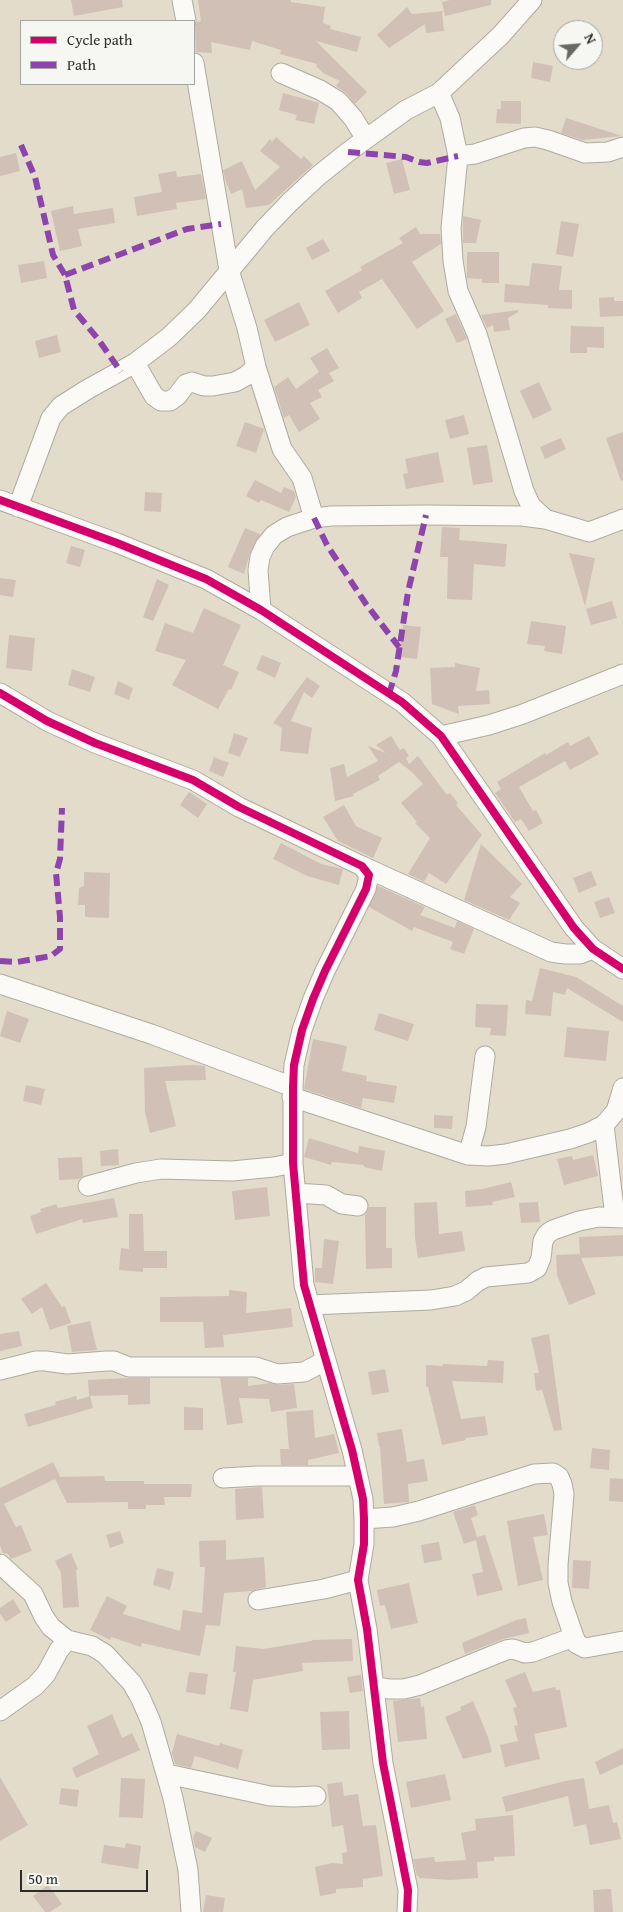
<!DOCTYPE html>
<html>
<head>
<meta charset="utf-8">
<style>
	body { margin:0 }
	#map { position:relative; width:623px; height:1912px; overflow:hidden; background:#e3dccb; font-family:"Gentium Book Plus",serif }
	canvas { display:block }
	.legend { position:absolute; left:20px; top:20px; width:175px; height:65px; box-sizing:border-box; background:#f6f6f2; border:1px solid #a5a5a2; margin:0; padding:6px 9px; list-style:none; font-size:15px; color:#2b2b2b }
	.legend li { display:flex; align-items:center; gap:10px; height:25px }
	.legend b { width:25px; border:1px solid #a5a5a2 }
	.north { position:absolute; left:553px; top:20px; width:50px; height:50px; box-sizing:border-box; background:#f6f6f2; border:1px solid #a5a5a2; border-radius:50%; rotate:63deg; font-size:14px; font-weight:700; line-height:20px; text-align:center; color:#2b2b2b }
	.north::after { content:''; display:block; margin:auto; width:18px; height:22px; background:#6b6963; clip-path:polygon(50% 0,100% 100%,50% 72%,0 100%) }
	.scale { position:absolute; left:20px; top:1870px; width:128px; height:22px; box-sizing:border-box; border:2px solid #2b2b2b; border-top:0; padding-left:6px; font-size:15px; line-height:18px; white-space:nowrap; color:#2b2b2b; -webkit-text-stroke:4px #f6f6f2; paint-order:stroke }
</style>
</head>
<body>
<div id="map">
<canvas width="623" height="1912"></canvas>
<ul class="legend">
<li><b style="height:6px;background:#d6006c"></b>Cycle path</li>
<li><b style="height:6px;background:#8e44ad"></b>Path</li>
</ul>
<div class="north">N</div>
<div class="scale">50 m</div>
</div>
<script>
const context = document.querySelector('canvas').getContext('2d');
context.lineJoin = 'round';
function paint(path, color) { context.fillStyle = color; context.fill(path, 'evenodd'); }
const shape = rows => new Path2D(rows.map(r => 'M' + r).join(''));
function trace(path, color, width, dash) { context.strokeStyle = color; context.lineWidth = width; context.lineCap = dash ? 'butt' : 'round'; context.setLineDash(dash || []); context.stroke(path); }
const building = shape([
	[71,0,122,0,123,7,74,16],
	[198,0,291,0,291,2,325,7,323,23,331,26,330,29,361,37,357,52,316,41,367,92,355,104,346,93,336,86,340,81,323,73,316,66,317,64,280,54,281,50,252,41,250,50,211,42,212,53,196,52,195,27,197,22,201,21],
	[450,0,491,0,491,5,445,16,444,11,442,13,444,31,426,33,425,24,389,48,377,35,407,7,412,14,444,11,442,2],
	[533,62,553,66,550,82,531,78],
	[283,93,319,103,314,124,295,120,297,115,279,110],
	[501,101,521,101,521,124,496,123,497,109,501,109],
	[566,118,622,136,582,140,561,133],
	[276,137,301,159,304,156,313,165,269,205,246,208,242,189,231,194,226,182,223,170,242,161,255,190,280,167,260,151,270,139,272,142],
	[16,153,20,171,0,176,0,157],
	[402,159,410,190,394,194,386,163],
	[176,171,177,177,201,174,206,199,176,203,177,209,137,216,134,197,162,192,158,174],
	[73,206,74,214,113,208,115,223,78,229,82,246,60,251,51,211],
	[463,216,481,220,476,243,463,243],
	[561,221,579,224,573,257,556,254],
	[416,227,420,234,440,234,441,244,412,262,444,311,417,329,382,279,359,292,362,298,338,313,325,291,362,270,360,267,403,243,399,238],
	[323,239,330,251,312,260,306,248],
	[467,252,499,252,499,283,482,283,482,279,467,278],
	[44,261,47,278,21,283,18,265],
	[532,263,562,266,559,290,572,290,572,309,548,308,548,305,504,302,505,284,529,286],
	[614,297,614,301,623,301,623,316,600,317,599,298],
	[299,302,310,325,275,342,264,320],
	[518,310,518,312,508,318,510,330,494,332,493,325,487,328,481,315],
	[456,314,467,339,457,343,445,319],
	[571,326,604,327,604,348,587,347,587,353,570,353],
	[57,335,61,352,39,358,35,341],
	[327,348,339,368,329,373,334,381,318,390,322,397,310,403,320,419,299,432,289,415,284,418,274,387,288,377,296,389,319,372,310,358],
	[539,382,552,410,533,419,520,391],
	[464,415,469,434,450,439,445,420],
	[245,422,264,429,256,453,236,446],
	[623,432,623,480,621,481,606,438],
	[561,438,566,449,545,459,540,447],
	[487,445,493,482,473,485,467,448],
	[438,452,444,482,406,489,403,474,408,473,405,459],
	[255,480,281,493,284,487,294,491,296,497,289,512,261,500,259,503,246,496],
	[145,492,162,493,161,512,144,511],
	[442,527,460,528,459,540,507,544,505,567,474,564,472,600,447,599,448,557,440,557],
	[245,528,260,534,250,553,244,574,228,567],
	[71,546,85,550,80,567,66,563],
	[569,553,595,558,585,606],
	[0,578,16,580,13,597,0,595],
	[157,579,169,585,153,621,143,617],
	[612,601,617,618,591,625,586,609],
	[204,608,241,625,223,665,239,672,231,690,229,689,218,709,172,685,186,660,155,651,165,623,193,633],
	[531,621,566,626,562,654,544,651,545,646,527,644],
	[403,625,421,627,417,659,399,657],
	[9,635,35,638,32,671,6,668],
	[262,655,281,663,275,678,256,669],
	[455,663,480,668,476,691,489,690,490,704,458,706,459,714,432,704,430,668,455,667],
	[72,669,95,677,90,692,68,685],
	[307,677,320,686,312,698,304,692,291,721,312,728,308,754,280,751,282,728,273,723],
	[118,681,133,688,129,700,114,694],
	[234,733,248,738,240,757,228,753],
	[391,736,400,750,404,748,409,756,406,758,409,764,418,756,447,795,450,793,458,803,456,805,482,835,446,884,429,873,424,882,408,874,430,838,415,823,417,822,401,803,423,784,412,772,399,762,378,776,380,780,353,794,354,796,335,801,330,768,344,764,347,777,378,761,368,746,386,753,376,745],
	[589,736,599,754,570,770,565,761,519,787,533,811,536,810,543,823,529,831,521,819,515,822,495,793,501,789,497,782,545,753,546,755,568,742,570,746],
	[214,757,229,763,223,777,209,771],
	[189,792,207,804,198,818,180,805],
	[344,805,356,826,382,838,373,858,338,841,323,817],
	[281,843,321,864,343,869,339,885,307,876,273,859],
	[481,844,522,884,510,897,520,903,509,920,464,900],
	[591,871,597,885,579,893,573,878],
	[84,872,110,873,109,918,85,917,85,905,78,905,79,888,84,886],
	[378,886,425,907,420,915,455,928,457,921,474,929,464,954,450,949,453,942,414,927,412,931,369,907],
	[609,897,615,913,600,918,594,902],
	[540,968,576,977,623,1006,623,1022,567,988,565,995,553,992,551,1016,525,1014,526,1000,532,1001],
	[476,1004,508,1005,506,1036,490,1035,491,1028,475,1027],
	[7,1011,29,1019,20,1043,0,1036],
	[379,1013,414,1024,408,1041,374,1030],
	[567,1027,609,1031,606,1061,564,1057],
	[313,1039,347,1046,342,1071,367,1076,366,1081,397,1086,394,1103,363,1098,361,1108,304,1089],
	[190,1065,205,1066,206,1080,165,1081,176,1126,150,1133,145,1112,144,1068],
	[26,1085,45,1089,41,1105,23,1101],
	[434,1115,453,1116,452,1129,434,1128],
	[309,1138,358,1153,359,1146,385,1151,382,1171,364,1167,364,1165,332,1162,331,1165,304,1157],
	[118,1149,119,1165,101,1166,100,1151],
	[593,1155,598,1176,564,1185,557,1159,572,1156,573,1160],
	[82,1157,83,1176,79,1179,59,1180,58,1158],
	[511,1182,515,1197,492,1202,493,1205,466,1207,465,1191,483,1189],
	[267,1187,270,1216,235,1220,232,1191],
	[114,1198,118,1217,83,1223,82,1219,36,1234,30,1216,41,1212,40,1209,56,1204,58,1208],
	[437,1202,439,1234,462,1231,465,1251,418,1258,415,1238,414,1203],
	[538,1202,540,1222,521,1223,519,1203],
	[369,1207,386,1207,386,1248,392,1248,392,1268,366,1269,365,1215],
	[129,1214,143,1214,144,1250,144,1251,167,1251,167,1268,143,1268,143,1272,119,1270,121,1248,129,1249],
	[623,1235,623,1256,581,1258,596,1294,569,1305,557,1275,556,1255,579,1254,580,1256,579,1237],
	[324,1239,339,1241,333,1284,315,1282,315,1268,322,1268],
	[46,1283,62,1307,65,1306,71,1323,50,1330,42,1307,32,1314,21,1299],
	[229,1290,247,1292,246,1313,291,1308,293,1327,223,1335,224,1347,205,1348,203,1322,160,1322,160,1297,229,1296],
	[90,1321,97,1350,72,1352,67,1326],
	[19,1331,22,1346,0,1351,0,1334],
	[549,1334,562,1430,554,1431,542,1390,536,1391,534,1373,539,1373,531,1338],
	[488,1360,504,1361,503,1383,452,1381,461,1419,485,1416,488,1435,465,1438,466,1440,442,1445,428,1387,426,1387,426,1365,443,1366,443,1364,487,1366],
	[385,1369,389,1392,372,1395,368,1372],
	[128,1378,150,1378,150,1404,128,1405,128,1395,89,1396,88,1380],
	[220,1378,248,1378,248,1386,270,1383,278,1385,294,1384,297,1408,271,1412,269,1399,239,1398,243,1423,227,1425],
	[76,1396,77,1400,90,1396,93,1408,28,1427,24,1414,56,1405,55,1402],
	[184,1407,203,1408,203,1430,184,1430],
	[313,1410,315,1438,334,1434,339,1453,308,1460,308,1465,281,1465,280,1449,289,1449,286,1412],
	[402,1429,407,1462,424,1459,428,1481,408,1484,409,1502,384,1504,380,1446,379,1446,377,1433],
	[592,1448,610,1450,609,1470,590,1468],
	[53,1462,60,1476,59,1477,104,1476,105,1481,144,1481,144,1484,192,1484,191,1497,164,1497,165,1505,146,1505,146,1509,128,1509,128,1502,67,1503,55,1479,4,1504,16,1527,21,1525,32,1551,11,1559,8,1554,3,1553,0,1546,0,1488],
	[610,1478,623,1479,623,1502,609,1501],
	[262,1487,264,1518,236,1520,235,1489],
	[475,1505,478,1515,471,1518,477,1537,485,1535,503,1590,477,1596,472,1574,483,1572,476,1540,464,1544,453,1512],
	[544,1514,548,1535,533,1537,543,1580,518,1586,507,1521],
	[120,1531,124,1543,110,1548,106,1535],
	[226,1540,226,1560,264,1557,266,1587,252,1591,224,1593,220,1626,206,1625,200,1656,142,1643,141,1647,111,1637,110,1640,90,1630,107,1596,127,1606,123,1614,180,1631,183,1610,202,1613,205,1567,200,1567,199,1541],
	[439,1542,442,1560,424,1563,421,1545],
	[71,1553,78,1569,76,1570,79,1607,63,1608,61,1573,55,1561],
	[573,1560,591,1561,589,1589,572,1588],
	[157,1568,174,1572,170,1590,153,1585],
	[409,1583,418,1623,391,1629,385,1605,380,1606,377,1590],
	[13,1599,21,1612,6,1622,0,1614,0,1608],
	[526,1618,529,1633,503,1639,465,1654,462,1643,516,1620],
	[352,1639,353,1661,302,1663,303,1671,253,1680,248,1712,230,1709,236,1672,233,1672,236,1646,263,1649,312,1641,312,1640],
	[189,1672,208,1674,205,1695,186,1692],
	[525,1672,533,1692,555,1687,556,1690,560,1690,567,1727,534,1734,540,1759,505,1767,500,1745,518,1741,514,1726,518,1725,513,1708,517,1707,505,1680],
	[361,1675,363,1691,350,1693,347,1677],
	[420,1698,421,1707,424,1706,427,1739,398,1742,393,1701],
	[473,1701,488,1737,492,1752,463,1759,445,1717,461,1710,460,1707],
	[349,1711,350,1749,322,1750,320,1712],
	[112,1714,122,1738,132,1733,140,1750,76,1778,72,1768,99,1754,87,1726],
	[177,1734,219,1746,220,1743,243,1750,238,1769,195,1756,191,1768,175,1764,172,1753],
	[623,1748,623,1764,600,1775,595,1762],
	[445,1774,451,1800,411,1808,406,1782],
	[0,1777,28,1825,0,1841],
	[121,1778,145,1779,143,1818,119,1817],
	[584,1778,589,1809,609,1805,613,1823,617,1822,621,1839,590,1845,586,1824,574,1827,568,1796,506,1812,502,1797,565,1781],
	[342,1782,344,1796,358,1794,363,1826,376,1825,383,1876,363,1879,363,1887,336,1889,336,1893,320,1896,315,1867,332,1863,343,1864,342,1853,347,1852,343,1825,332,1827,327,1784],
	[61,1788,79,1790,77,1807,59,1804],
	[513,1815,515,1856,494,1857,494,1861,477,1862,478,1878,450,1880,419,1878,419,1876,417,1876,413,1859,434,1857,435,1862,466,1860,461,1833,476,1830,475,1819],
	[196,1831,212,1838,205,1852,195,1847,193,1837],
	[126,1843,141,1846,138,1869,101,1863,104,1845,125,1848],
	[48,1885,62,1904,50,1912,45,1912,33,1896],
	[611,1889,613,1912,594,1912,593,1890],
	[206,1895,225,1898,223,1912,203,1912]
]);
const minor = shape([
	[182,0,186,21],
	[194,63,229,270,247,328,256,367,282,449,302,478,314,518],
	[281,73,320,90,338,101,353,118,366,139],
	[439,93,450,118,458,156,451,228,453,261,458,291,477,334,524,491,531,506,545,519],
	[458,156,475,154,524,138,535,137,548,140,585,153,608,152,623,147],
	[135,363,154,396,161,401,170,401,177,396,186,384,192,382,204,386,213,386,235,382,246,376,256,367],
	[0,500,117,543,206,579,261,610,402,702,441,736,574,928,593,949,623,969],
	[18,507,51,418,61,406,88,389,135,363,169,337,197,310,265,228,290,202,318,176,348,152,406,110,439,93,501,35,532,0],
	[261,610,258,570,260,557,265,546,274,535,287,527,314,518,331,516,426,515,522,516,545,519,589,532,623,519],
	[0,693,47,721,95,743,193,780,239,807,362,866,369,875,366,889,325,971,313,999,302,1030,294,1065,293,1087,293,1163,304,1285,352,1450,363,1499,364,1519,364,1544,358,1580,367,1629,383,1763,408,1890,407,1912],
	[441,736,489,725,523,714,623,674],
	[362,866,551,952,565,954,580,954,593,949],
	[0,984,151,1034,293,1087],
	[292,1097,468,1155,488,1156,506,1154,570,1139,588,1133,604,1125,616,1111,623,1088],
	[604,1125,615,1217],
	[468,1155,476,1127,485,1056],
	[88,1186,136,1173,161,1169,232,1171,274,1167,293,1163],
	[296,1193,326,1195,342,1204,358,1206],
	[309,1305,431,1300,455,1296,466,1291,478,1281,486,1277,528,1273,537,1268,541,1258,543,1241,547,1234,553,1230,579,1221,599,1217,623,1218],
	[0,1370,36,1361,46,1361,67,1364,107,1361,114,1361,129,1367,256,1367,277,1374,304,1372,325,1361],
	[223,1478,259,1476,358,1476],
	[364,1519,393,1517,419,1511,534,1474,553,1473,559,1477,562,1484,564,1494,558,1565,558,1583,562,1602,574,1637,577,1644,585,1648,623,1641],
	[0,1564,33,1594,44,1617,51,1627,67,1640,92,1646,105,1654,132,1683,141,1699,151,1722,173,1798,188,1870,191,1912],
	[258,1600,324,1589,358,1580],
	[374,1686,389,1689,404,1689,420,1685,506,1650,513,1649,525,1653,533,1652,574,1637],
	[0,1711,35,1686,46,1674,59,1650,67,1640],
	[167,1774,270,1796,293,1797,316,1796]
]);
const quiet = shape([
	[21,145,35,177,53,255,65,275,74,310,98,339,121,372],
	[348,152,406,157,419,162,427,163,458,156],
	[65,275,187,229,221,224],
	[314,518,327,545,366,604,399,647],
	[389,694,396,671,408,592,426,515],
	[0,961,17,962,51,956,60,949,60,917,56,873,60,859,62,808]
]);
const cycleway = shape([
	[0,500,117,543,206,579,261,610,402,702,441,736,574,928,593,949,623,969],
	[0,693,47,721,95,743,193,780,239,807,362,866,369,875,366,889,325,971,313,999,302,1030,294,1065,293,1087,293,1163,304,1285,352,1450,363,1499,364,1519,364,1544,358,1580,367,1629,383,1763,408,1890,407,1912]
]);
paint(building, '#d1c0b6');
trace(minor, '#afaba0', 21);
trace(minor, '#fbfaf7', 19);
trace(quiet, '#8e44ad', 6, [12, 6]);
trace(cycleway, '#d6006c', 8);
</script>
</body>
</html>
